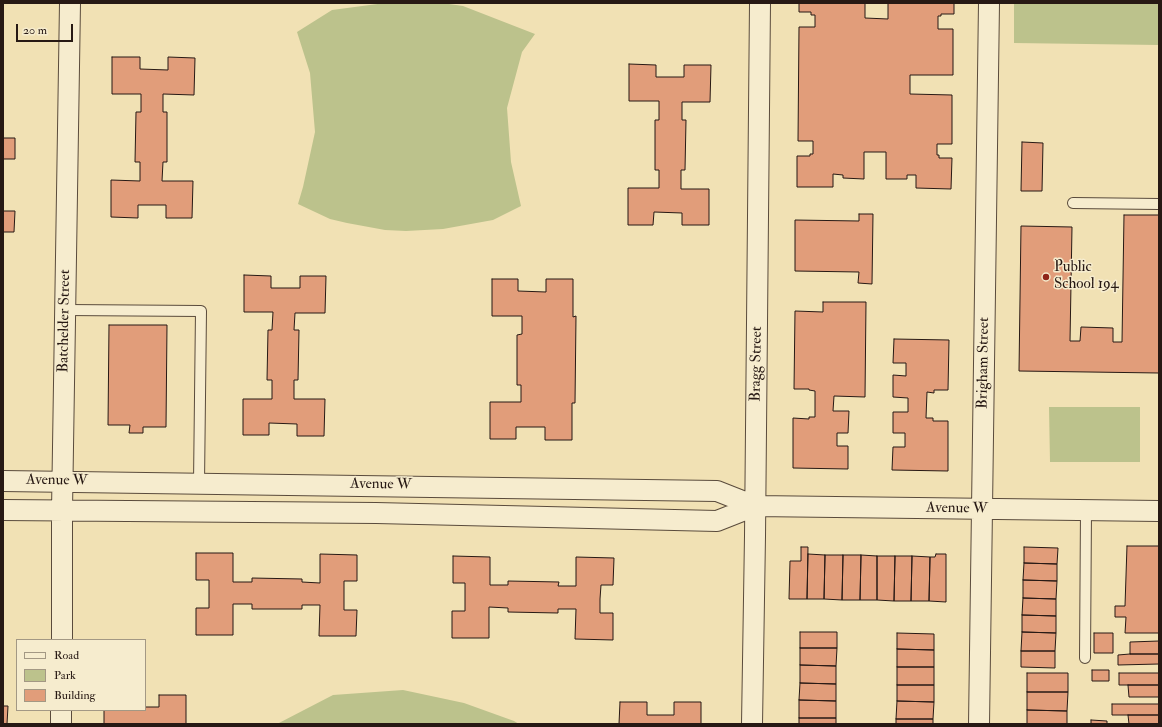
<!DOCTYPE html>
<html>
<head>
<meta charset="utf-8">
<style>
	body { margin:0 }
	#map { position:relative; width:1162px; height:727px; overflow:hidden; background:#f1e1b4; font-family:"IM FELL Double Pica",serif }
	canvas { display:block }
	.frame { position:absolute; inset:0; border:4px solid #271914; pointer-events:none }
	.legend { position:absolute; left:16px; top:639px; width:130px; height:72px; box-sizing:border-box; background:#f6ecce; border:1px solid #a39884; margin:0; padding:5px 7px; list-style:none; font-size:12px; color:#271914 }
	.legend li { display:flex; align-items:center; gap:8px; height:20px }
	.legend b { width:20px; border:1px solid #a39884 }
	.scale { position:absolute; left:16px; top:24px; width:57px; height:18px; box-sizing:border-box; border:2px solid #271914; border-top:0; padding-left:5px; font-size:12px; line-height:14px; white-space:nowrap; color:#271914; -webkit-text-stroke:3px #f6ecce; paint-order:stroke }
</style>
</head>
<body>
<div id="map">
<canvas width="1162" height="727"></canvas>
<div class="frame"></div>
<ul class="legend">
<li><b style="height:5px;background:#f6ecce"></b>Road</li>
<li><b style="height:11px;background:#bcc28c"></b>Park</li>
<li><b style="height:11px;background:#e19d7a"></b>Building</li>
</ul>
<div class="scale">20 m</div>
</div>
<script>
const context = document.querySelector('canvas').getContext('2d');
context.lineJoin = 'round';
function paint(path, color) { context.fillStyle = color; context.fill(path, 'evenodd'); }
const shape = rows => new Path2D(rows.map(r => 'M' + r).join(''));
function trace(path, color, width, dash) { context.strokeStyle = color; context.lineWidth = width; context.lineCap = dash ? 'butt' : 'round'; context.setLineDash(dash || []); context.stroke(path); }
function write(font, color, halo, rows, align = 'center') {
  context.font = font + ' "IM FELL Double Pica",serif'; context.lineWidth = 3; context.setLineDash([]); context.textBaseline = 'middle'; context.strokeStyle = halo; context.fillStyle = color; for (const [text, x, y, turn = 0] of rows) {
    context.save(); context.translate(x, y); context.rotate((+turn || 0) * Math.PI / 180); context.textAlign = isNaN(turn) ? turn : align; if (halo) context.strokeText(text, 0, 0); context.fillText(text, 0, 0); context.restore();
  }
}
const green = shape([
	[385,3,442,3,463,6,535,34,522,52,507,108,511,162,521,206,493,220,443,229,406,231,385,230,347,223,330,219,298,204,303,187,315,132,310,73,297,32,332,10],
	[1014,3,1159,3,1159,45,1014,43],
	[1049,407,1140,407,1140,462,1050,462],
	[403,690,464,703,514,721,519,724,277,724,333,695]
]);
const building = shape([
	[799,3,865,3,865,18,888,19,888,3,954,3,954,14,941,14,941,16,938,16,938,29,953,29,953,75,910,75,910,94,952,95,952,144,937,144,937,155,939,155,939,158,952,158,951,189,916,188,916,175,907,175,907,179,886,179,886,152,864,152,864,179,843,178,843,175,833,174,833,187,797,187,797,156,810,156,810,154,813,154,813,141,798,141,799,27,815,27,815,15,811,15,811,12,799,12,799,3],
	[112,57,140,57,140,69,168,70,168,57,195,58,194,95,163,94,163,112,167,112,167,162,163,162,162,181,193,181,192,218,166,218,166,205,138,205,138,218,111,217,111,180,140,181,140,162,135,162,136,112,141,112,141,94,112,94,112,57],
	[629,64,656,65,656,77,684,77,684,65,711,65,710,102,682,102,682,120,686,120,685,170,681,170,681,189,709,189,709,225,682,225,682,213,654,212,653,225,628,225,628,188,659,188,659,170,655,170,655,120,659,120,659,101,629,101,629,64],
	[3,138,15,138,15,159,3,159,3,138],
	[1022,142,1043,143,1042,191,1021,191,1022,142],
	[3,211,15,211,14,232,3,232,3,211],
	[859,214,873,214,872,284,858,283,859,272,795,271,795,220,859,221,859,214],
	[1124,215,1159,215,1159,373,1019,371,1021,226,1072,227,1070,341,1080,341,1081,327,1113,328,1113,342,1122,342,1124,215],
	[244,275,271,276,271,288,300,288,300,276,326,276,325,313,295,313,294,330,299,330,298,380,294,380,294,399,325,399,324,436,297,436,297,424,269,423,269,435,243,435,243,399,272,399,272,380,267,380,268,330,272,330,273,312,244,312,244,275],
	[492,279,518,279,518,291,546,292,546,279,573,279,573,317,576,316,575,403,572,403,572,440,545,440,545,427,516,427,516,439,490,439,490,402,521,402,521,385,517,385,517,335,522,334,522,316,492,316,492,279],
	[823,302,866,302,865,397,834,396,833,411,849,411,848,433,837,433,837,446,848,446,848,469,793,468,793,418,809,419,809,417,815,417,815,391,809,390,809,389,794,389,795,311,823,312,823,302],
	[109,325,167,325,166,427,143,427,143,433,129,433,130,425,108,425,109,325],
	[894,339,949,340,948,390,934,390,934,393,927,392,926,418,933,418,933,421,948,421,948,471,892,470,893,447,905,447,905,433,893,433,893,412,908,412,908,398,893,397,893,375,906,376,906,363,893,363,894,339],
	[1127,546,1159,546,1159,633,1125,633,1126,617,1115,617,1115,606,1125,606,1127,546],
	[801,547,808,547,807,599,789,599,790,561,801,561,801,547],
	[1024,547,1058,548,1057,564,1024,563,1024,547],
	[196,553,233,553,233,582,252,582,252,578,302,579,302,582,320,583,320,554,357,555,357,581,344,581,344,610,357,610,356,636,319,636,320,605,302,605,302,609,252,609,252,604,233,604,233,635,196,635,196,608,209,608,209,580,196,580,196,553],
	[808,554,825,555,824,599,807,599,808,554],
	[936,554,946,554,946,602,929,601,930,557,935,557,936,554],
	[825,555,843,555,842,600,824,599,825,555],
	[843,555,861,555,860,600,842,600,843,555],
	[861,555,877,556,877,600,860,600,861,555],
	[453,556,490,557,490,585,508,585,508,581,559,582,558,586,576,586,576,557,614,558,613,585,601,585,600,599,600,613,613,613,613,640,575,639,576,609,558,609,558,613,508,612,508,608,489,607,489,638,452,638,452,611,465,611,465,583,453,583,453,556],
	[877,556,895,556,894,601,877,600,877,556],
	[895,556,912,556,911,601,894,601,895,556],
	[912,556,930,557,929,601,911,601,912,556],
	[1024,563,1057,564,1057,581,1023,580,1024,563],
	[1023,580,1057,581,1056,599,1023,598,1023,580],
	[1023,598,1056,599,1056,616,1022,615,1023,598],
	[1022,615,1056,616,1056,633,1022,632,1022,615],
	[800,632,837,632,837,648,800,648,800,632],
	[1022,632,1056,633,1055,651,1021,651,1022,632],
	[897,633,934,634,934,650,897,649,897,633],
	[1094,633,1113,633,1113,653,1094,653,1094,633],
	[1159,641,1159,654,1130,654,1130,642,1159,641],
	[800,648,837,648,836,666,800,665,800,648],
	[897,649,934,650,934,667,897,667,897,649],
	[1021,651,1055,651,1055,668,1021,667,1021,651],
	[1130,654,1159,654,1159,664,1118,665,1118,655,1130,654],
	[800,665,836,666,836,684,800,683,800,665],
	[897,667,934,667,934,685,897,685,897,667],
	[1092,670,1109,670,1109,681,1092,681,1092,670],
	[1027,673,1068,673,1068,692,1027,692,1027,673],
	[1119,673,1159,673,1159,685,1119,685,1119,673],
	[800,683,836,684,836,701,799,700,800,683],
	[897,685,934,685,934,702,897,701,897,685],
	[1128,685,1159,685,1159,697,1129,697,1128,685],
	[1027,692,1068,692,1067,711,1027,710,1027,692],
	[159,695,186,695,186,724,104,724,104,710,145,710,145,707,159,707,159,695],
	[799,700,836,701,836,718,799,718,799,700],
	[897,701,934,702,933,719,896,719,897,701],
	[620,702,647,702,647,715,674,715,674,702,701,702,701,724,619,724,620,702],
	[1112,704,1159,704,1159,715,1112,715,1112,704],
	[3,706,8,706,7,724,3,724,3,706],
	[1027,710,1067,711,1067,724,1027,724,1027,710],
	[1128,715,1159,715,1159,724,1129,724,1128,715],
	[799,718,836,718,836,724,799,724,799,718],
	[896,719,933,719,933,724,896,724,896,719],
	[1091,720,1107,721,1107,724,1091,724,1091,720]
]);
const service = shape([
	[1073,203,1159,204],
	[66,310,201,311,199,483],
	[1085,658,1086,510]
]);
const minor = shape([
	[3,481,717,491,755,506],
	[3,510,376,513,717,521,755,506,1159,511],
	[62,640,62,510,70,3],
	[61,724,61,710],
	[752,724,755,536,760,3],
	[979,724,989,3]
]);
const markers = [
	[1046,277,4,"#8f2418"]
];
const poiNames = [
	["Public",1054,268],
	["School 194",1054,285]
];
const streetNames = [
	["Batchelder Street",65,321,-89],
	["Brigham Street",984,363,-89],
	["Bragg Street",757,364,-89],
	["Avenue W",57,481,1],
	["Avenue W",381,485,1],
	["Avenue W",957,509,1]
];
paint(green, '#bcc28c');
paint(building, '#e19d7a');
trace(building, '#271914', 1);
trace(service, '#5a4b3c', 12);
trace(minor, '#5a4b3c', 22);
trace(service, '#f6ecce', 10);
trace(minor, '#f6ecce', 20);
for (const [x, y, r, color] of markers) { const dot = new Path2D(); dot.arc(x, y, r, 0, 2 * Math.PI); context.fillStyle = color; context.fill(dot); trace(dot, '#f6ecce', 1.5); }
write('15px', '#271914', '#f6ecce', poiNames, 'left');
write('15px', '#271914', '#f6ecce', streetNames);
</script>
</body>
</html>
